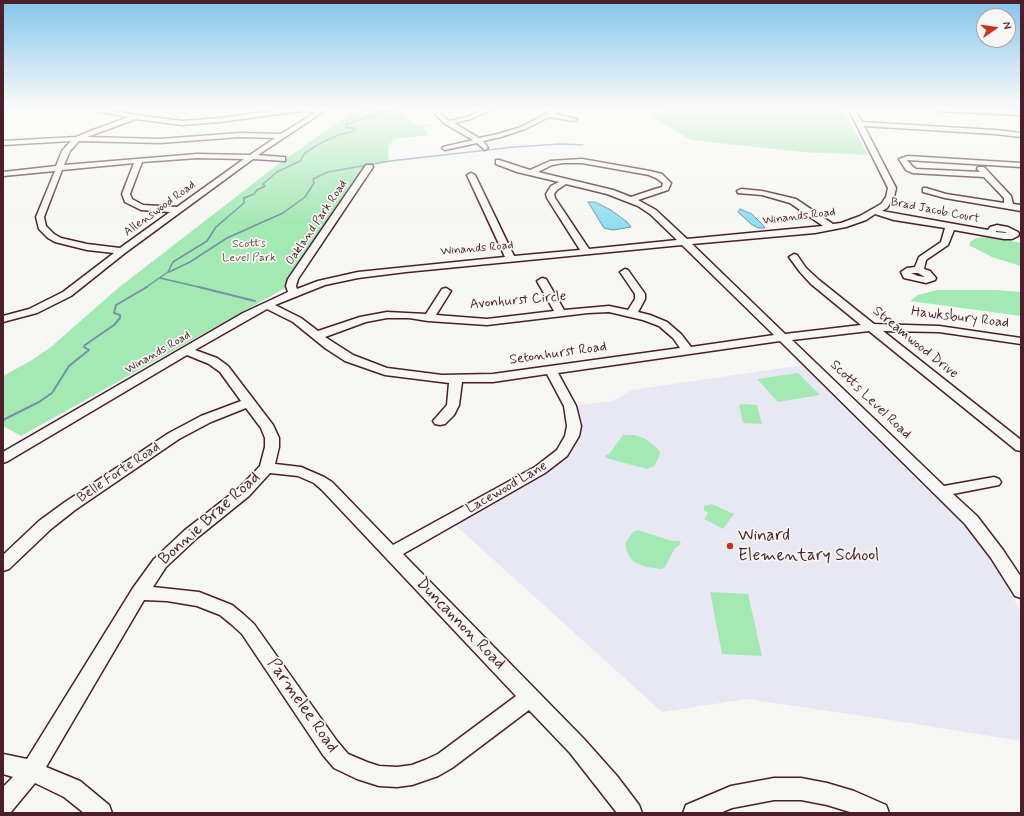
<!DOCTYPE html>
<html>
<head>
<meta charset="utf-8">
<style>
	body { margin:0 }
	#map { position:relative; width:1024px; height:816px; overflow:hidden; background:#f6f6f2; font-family:Mynerve,sans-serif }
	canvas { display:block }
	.frame { position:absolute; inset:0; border:4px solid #4a1f2b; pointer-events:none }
	.north { position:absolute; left:976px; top:8px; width:40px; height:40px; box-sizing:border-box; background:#f6f6f2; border:1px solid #b1a0a2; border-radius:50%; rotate:77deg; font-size:11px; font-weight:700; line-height:16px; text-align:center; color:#4a1f2b }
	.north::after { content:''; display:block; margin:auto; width:14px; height:18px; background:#c8321e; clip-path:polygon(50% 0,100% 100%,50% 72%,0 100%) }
</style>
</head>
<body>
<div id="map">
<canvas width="1024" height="816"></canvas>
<div class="frame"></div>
<div class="north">N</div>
</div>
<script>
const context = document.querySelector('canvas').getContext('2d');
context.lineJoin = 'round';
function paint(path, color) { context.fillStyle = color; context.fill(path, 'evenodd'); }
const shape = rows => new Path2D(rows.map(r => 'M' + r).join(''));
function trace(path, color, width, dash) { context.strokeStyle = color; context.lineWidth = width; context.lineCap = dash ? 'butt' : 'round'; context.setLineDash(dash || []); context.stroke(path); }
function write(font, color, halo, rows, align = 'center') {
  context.font = font + ' Mynerve,sans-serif'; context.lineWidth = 3.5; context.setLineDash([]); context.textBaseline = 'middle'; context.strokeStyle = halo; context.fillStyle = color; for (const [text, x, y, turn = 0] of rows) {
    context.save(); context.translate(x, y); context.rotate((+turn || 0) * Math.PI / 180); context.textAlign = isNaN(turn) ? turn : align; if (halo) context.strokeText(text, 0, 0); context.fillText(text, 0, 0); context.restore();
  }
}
const built = shape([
	[803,365,951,509,976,537,1000,571,1021,613,1021,741,910,723,747,699,662,712,454,524,547,472,566,457,577,438,580,428,580,418,576,405,613,401,632,390]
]);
const green = shape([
	[358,108,408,108,402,116,419,126,444,124,422,127,429,135,394,139,388,147,389,162,368,165,285,288,21,436,3,426,3,376,32,360,51,347,117,289,277,165],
	[670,108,842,108,868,155,802,152,691,140,650,115],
	[991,237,1021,243,1021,266,992,257,969,245,971,241,977,238],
	[937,290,996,290,1021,292,1021,316,910,301,918,295],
	[798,373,820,395,778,402,757,379],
	[743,404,757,405,762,424,743,423,739,405],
	[623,435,635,435,644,438,657,448,660,452,659,457,654,466,647,469,606,458,605,456,610,453],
	[712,504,734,514,723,529,704,519,708,513,704,510,704,506],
	[638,530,672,541,679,541,681,544,675,548,665,567,662,569,646,567,634,562,629,556,626,549,626,542,633,532],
	[710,592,748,594,762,656,722,654]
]);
const water = shape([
	[588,202,595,202,611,210,627,222,631,227,613,230,604,228,588,202],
	[740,209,752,214,763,225,765,228,758,228,751,224,738,212,740,209]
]);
const streamFar1 = shape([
	[169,272,190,262,227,238,283,213,305,197,314,183,313,179,328,172,390,161,514,147,561,144,583,145],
	[160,278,203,288],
	[145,288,168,272,173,262,207,241,216,227,244,203,244,198,254,194,257,190,265,186,263,184,277,172,300,161,305,153,319,144,338,135,355,131,354,128,346,128,347,124,394,108]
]);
const stream = shape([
	[199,287,255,301],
	[3,420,39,402,52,393,69,366,89,350,84,347,85,345,114,325,120,318,120,315,114,313,116,305,147,287]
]);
const minor = shape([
	[3,108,10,108,3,111,3,108],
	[90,108,98,108,136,115,182,121,220,118,297,108,329,108,258,155,282,157,285,157,285,161,253,159,125,253,71,296,37,313,3,322,3,316,29,309,63,292,114,253,87,250,55,242,48,238,39,229,36,217,55,171,3,176,3,172,56,166,62,151,71,141,3,145,3,141,76,137,93,130,129,117,99,112,90,108],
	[301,111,316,112,281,134,240,133,160,139,87,137,136,119,182,125,220,122,301,111],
	[240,137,275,138,250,155,197,154,64,165,70,151,79,141,160,143,240,137],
	[197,158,244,159,177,207,143,205,132,199,130,194,142,162,197,158],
	[134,163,122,194,125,202,141,210,170,212,120,248,87,244,61,238,54,234,46,226,44,217,62,170,134,163],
	[433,108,439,108,440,113,449,121,467,117,488,108,495,108,471,119,454,123,479,138,498,134,521,127,557,108,564,108,554,114,577,119,574,121,549,117,525,129,501,137,483,141,488,148,485,150,477,143,445,150,442,148,443,147,473,140,445,124,435,114,433,108],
	[848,108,854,108,862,122,995,130,1021,133,1021,137,995,134,864,126,896,188,894,197,887,208,882,211,988,230,990,227,997,225,1008,227,1018,232,1019,234,1018,236,1012,239,1004,239,954,230,948,245,926,260,924,269,930,271,936,278,935,280,926,283,904,278,901,272,907,268,915,267,919,257,941,242,945,228,894,220,875,214,866,220,846,227,815,233,692,244,785,334,861,325,811,284,800,272,789,257,794,254,797,255,806,268,819,280,874,324,939,326,1021,338,1021,344,939,332,883,331,1021,440,1021,451,1016,450,869,331,792,340,944,486,994,477,999,479,1001,482,999,485,953,494,977,516,1003,550,1021,577,1021,598,1015,596,991,558,965,524,780,341,558,373,576,406,581,426,579,436,567,456,545,473,403,554,584,739,617,776,639,805,642,813,617,813,570,753,529,710,452,768,438,776,412,785,397,787,379,786,357,779,334,768,323,755,242,634,231,624,220,615,197,606,167,601,144,600,46,767,80,781,109,805,112,813,84,813,64,797,35,783,11,812,3,813,3,787,13,777,3,774,3,754,27,759,133,588,154,559,185,530,239,488,260,466,265,447,265,438,261,428,246,408,211,422,179,439,75,510,51,529,9,569,3,571,3,555,39,521,65,502,169,433,201,416,241,401,220,372,209,364,187,355,8,461,3,463,3,452,243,313,288,292,286,286,288,279,366,165,372,165,373,167,298,279,296,286,297,289,318,281,358,272,505,257,467,175,471,173,475,175,514,256,580,250,547,198,546,194,551,186,559,182,517,172,496,164,496,160,499,160,530,170,550,161,582,159,650,171,662,174,671,183,668,190,638,200,656,210,687,239,823,226,790,203,762,195,738,193,737,191,741,189,762,191,796,199,833,224,841,223,860,216,881,204,886,197,888,188,848,108],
	[563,163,582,163,649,175,656,178,663,183,662,187,655,189,631,197,613,190,538,172,552,165,563,163],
	[566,184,607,194,638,206,650,214,677,240,589,249,555,198,554,194,557,190,566,184],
	[996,231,1005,232,1007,233,996,232,996,231],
	[682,245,774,335,691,347,681,334,667,322,650,315,638,312,645,299,645,294,628,270,625,269,620,272,635,294,635,299,628,310,609,306,564,310,546,279,542,278,537,281,554,311,487,319,436,315,451,291,446,288,442,289,426,314,387,312,360,317,318,331,301,318,275,305,325,285,358,278,406,272,682,245],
	[911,273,918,273,925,277,918,276,911,273],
	[267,309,293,322,325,348,345,361,385,375,449,383,447,405,433,421,435,424,440,425,445,424,454,415,459,405,462,382,493,382,547,374,564,406,567,426,565,436,557,450,535,467,393,545,332,482,324,477,301,467,275,464,279,447,279,438,273,425,228,366,217,358,195,350,267,309],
	[609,312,643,320,659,326,673,338,680,348,493,374,442,375,387,368,353,355,325,337,366,322,387,318,409,318,428,321,487,325,588,313,609,312],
	[270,473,298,476,314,483,322,490,516,696,438,754,425,760,412,765,397,767,379,766,367,762,348,754,337,741,254,624,243,614,232,605,199,592,153,587,166,567,197,538,249,496,270,473],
	[935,108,1021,111,1021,115,937,111,935,110,935,108],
	[908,156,1021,163,1021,167,907,160,912,166,916,169,980,172,977,169,978,167,984,167,1011,196,1013,204,1021,205,1021,211,945,198,923,192,923,188,926,188,946,194,1004,203,1004,198,984,177,912,173,906,170,899,159,908,156],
	[774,778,801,778,827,783,854,791,886,805,889,813,853,813,827,805,801,800,774,800,732,808,720,813,683,813,686,805,731,786,774,778]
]);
const markers = [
	[730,546,4,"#c8321e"]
];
const farStreetnames = [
	["Allenswood Road",160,209,-36],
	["Brad Jacob Court",935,211,11],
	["Winands Road",799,217,-7],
	["Oakland Park Road",317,223,-56],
	["Winands Road",477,249,-5],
	["Winands Road",158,353,-30]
];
const farParknames = [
	["Scotts",249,244],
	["Level Park",249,258]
];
const streetNames = [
	["Avonhurst Circle",518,301,-5],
	["Hawksbury Road",960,318,7],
	["Streamwood Drive",915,343,39],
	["Setonhurst Road",558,354,-8],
	["Scotts Level Road",870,400,44],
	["Belle Forte Road",119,473,-34],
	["Lacewood Lane",507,488,-30]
];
const nearStreetnames = [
	["Bonnie Brae Road",210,519,-42],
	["Duncannon Road",460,624,46],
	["Parmelee Road",302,706,55]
];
const nearPoinames = [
	["Winard",738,536],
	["Elementary School",738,556]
];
paint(built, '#e8e8f5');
paint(green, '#a4e8b4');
paint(water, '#92def2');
trace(water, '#7592a2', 1);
trace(streamFar1, '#7592a2', 1.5);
trace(stream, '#7592a2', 2);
trace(minor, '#4a1f2b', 3);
paint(minor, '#f6f6f2');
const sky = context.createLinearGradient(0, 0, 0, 222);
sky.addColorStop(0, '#85c5ec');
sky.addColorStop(0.49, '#fbfbf9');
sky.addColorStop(1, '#fbfbf900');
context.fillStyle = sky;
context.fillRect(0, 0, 1024, 222);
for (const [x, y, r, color] of markers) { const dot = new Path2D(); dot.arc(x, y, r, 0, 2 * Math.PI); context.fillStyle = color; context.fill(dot); trace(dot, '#f6f6f2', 1.5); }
write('12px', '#4a1f2b', '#f6f6f2', farStreetnames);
write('12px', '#60514d', '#f6f6f2', farParknames);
write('14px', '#4a1f2b', '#f6f6f2', streetNames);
write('17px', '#4a1f2b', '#f6f6f2', nearStreetnames);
write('17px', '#4a1f2b', '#f6f6f2', nearPoinames, 'left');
</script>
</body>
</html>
